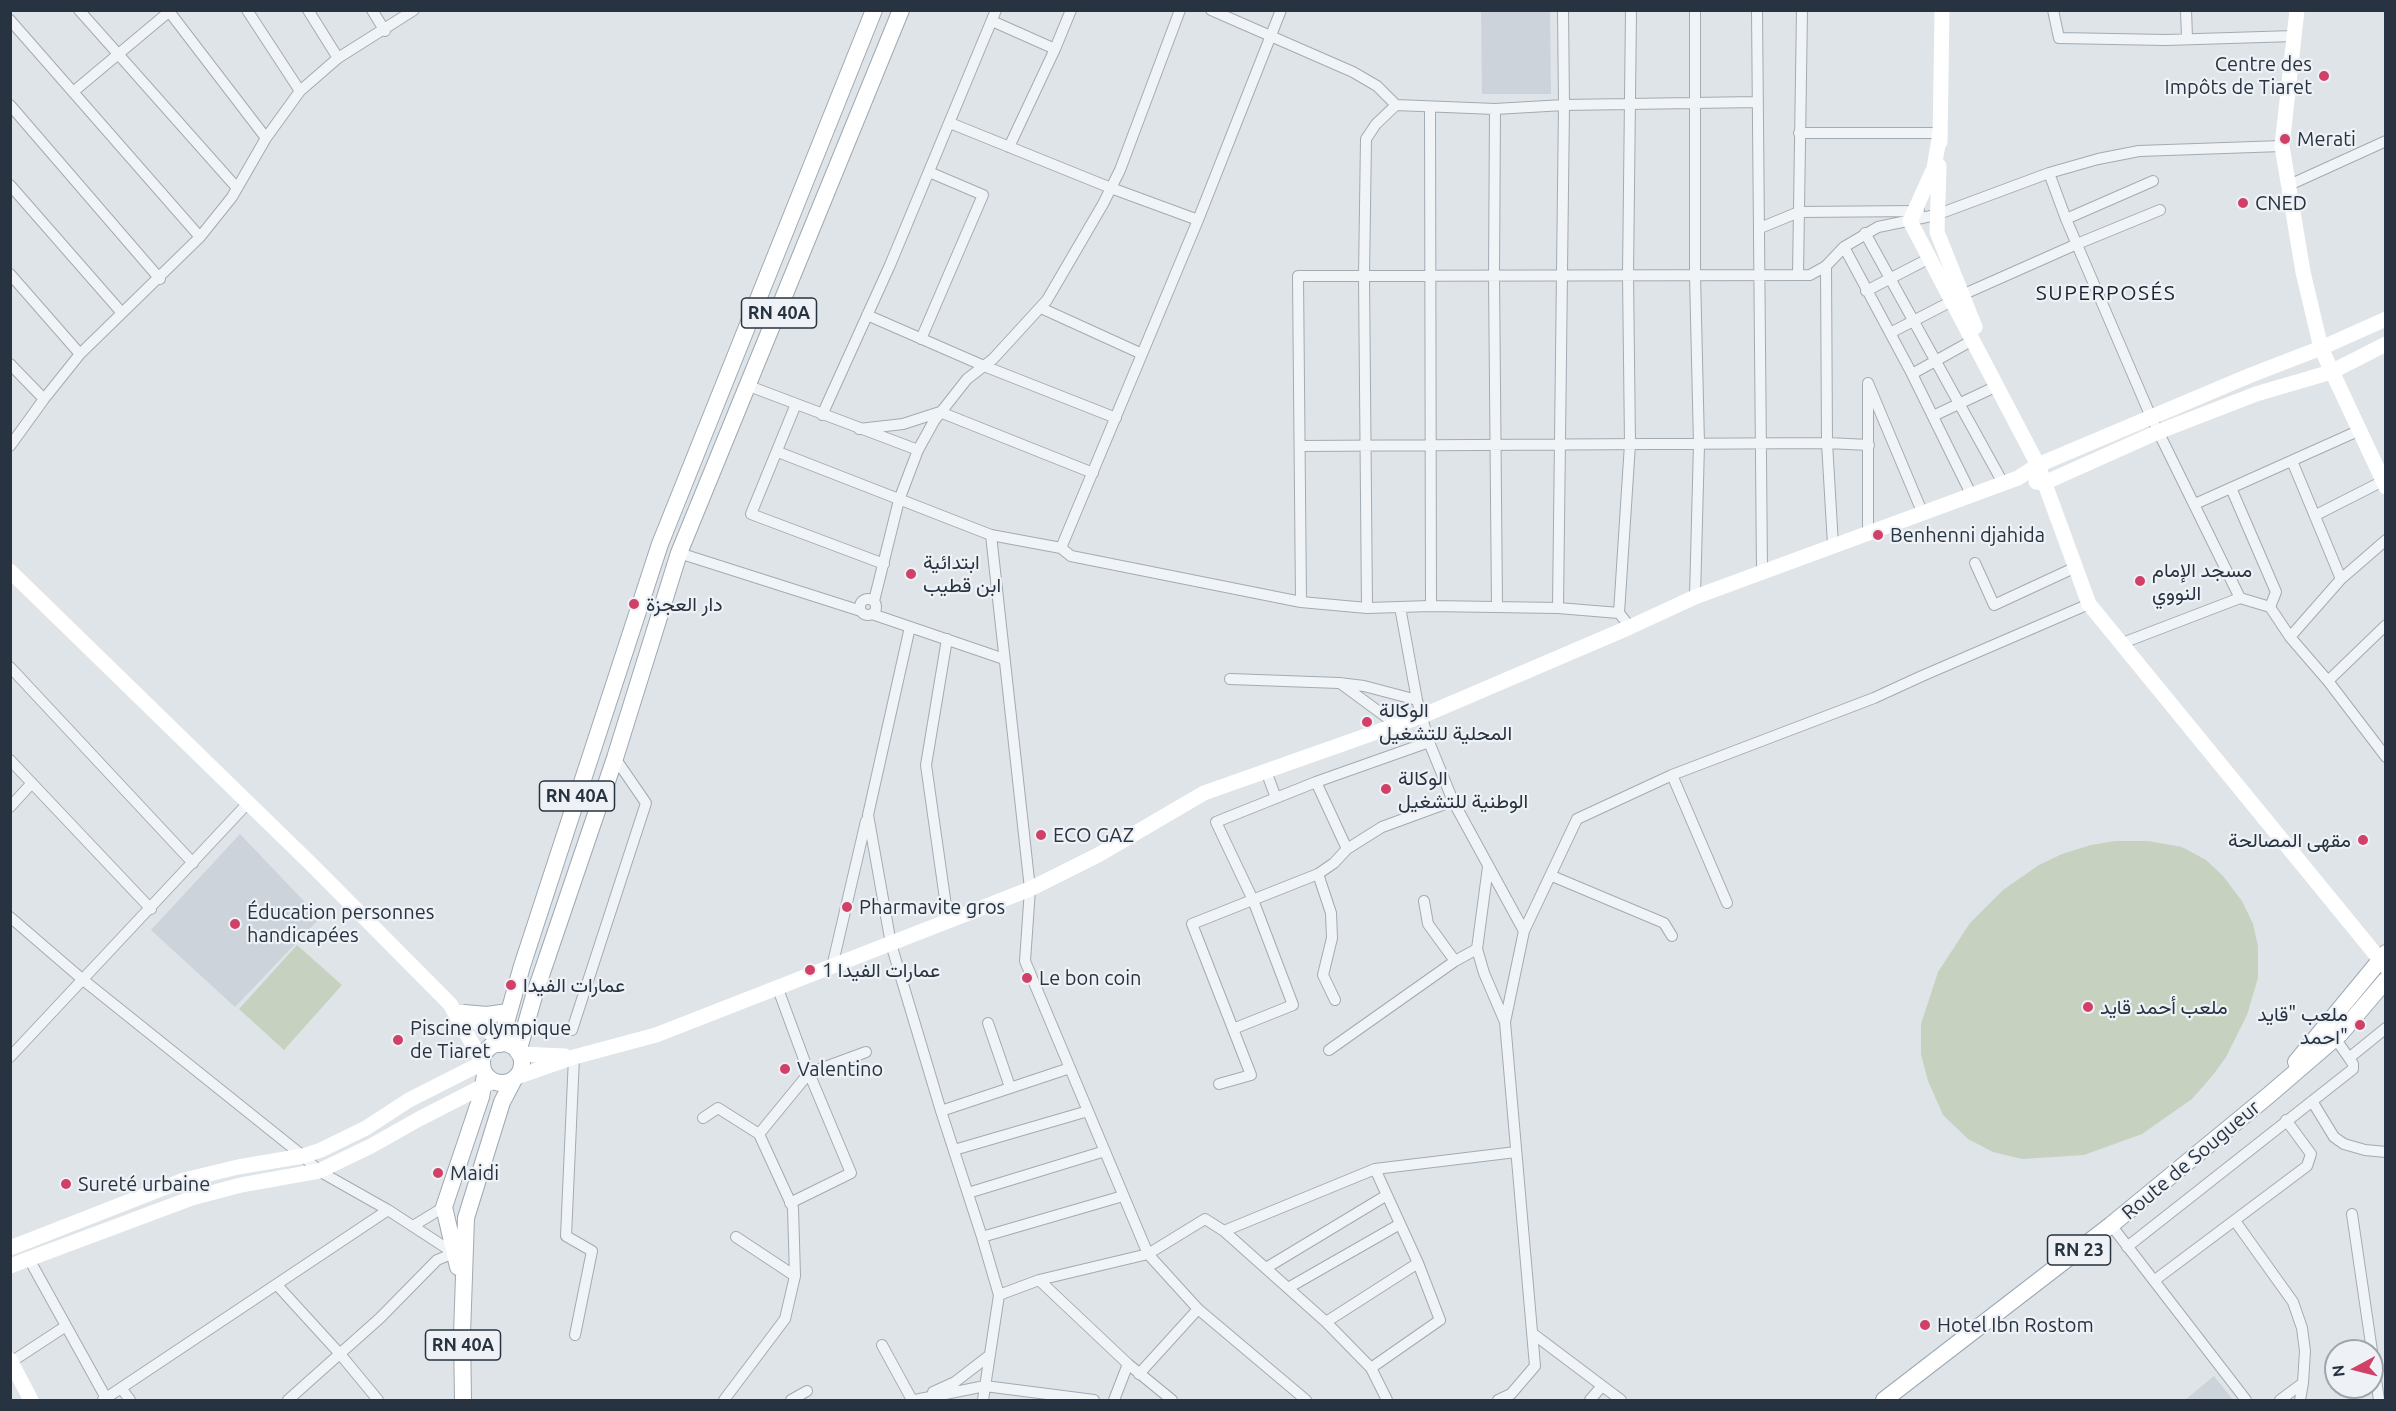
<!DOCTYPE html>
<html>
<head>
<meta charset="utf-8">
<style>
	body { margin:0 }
	#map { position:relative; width:2396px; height:1411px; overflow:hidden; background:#dee4e8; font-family:Ubuntu,sans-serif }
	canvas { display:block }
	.frame { position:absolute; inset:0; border:12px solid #273340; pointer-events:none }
	.north { position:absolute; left:2324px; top:1339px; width:60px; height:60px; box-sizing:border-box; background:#eef2f6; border:2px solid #9ea6ad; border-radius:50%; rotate:263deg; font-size:16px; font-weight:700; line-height:24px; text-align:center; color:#273340 }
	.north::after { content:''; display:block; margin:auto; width:21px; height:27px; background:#d14067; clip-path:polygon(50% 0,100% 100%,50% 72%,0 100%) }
</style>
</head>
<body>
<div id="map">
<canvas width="2396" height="1411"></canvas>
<div class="frame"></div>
<div class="north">N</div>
</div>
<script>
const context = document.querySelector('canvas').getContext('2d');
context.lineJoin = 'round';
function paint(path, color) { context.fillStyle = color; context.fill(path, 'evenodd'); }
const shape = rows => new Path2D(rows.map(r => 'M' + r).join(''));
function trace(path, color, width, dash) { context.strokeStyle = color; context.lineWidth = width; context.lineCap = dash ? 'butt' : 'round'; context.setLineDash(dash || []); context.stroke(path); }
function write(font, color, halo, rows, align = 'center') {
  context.font = font + ' Ubuntu,Vazirmatn,sans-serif'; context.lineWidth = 4.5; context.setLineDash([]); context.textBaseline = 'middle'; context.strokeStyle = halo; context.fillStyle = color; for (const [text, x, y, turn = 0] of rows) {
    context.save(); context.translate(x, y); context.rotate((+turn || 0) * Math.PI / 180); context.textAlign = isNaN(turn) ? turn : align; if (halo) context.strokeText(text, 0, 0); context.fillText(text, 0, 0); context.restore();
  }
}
const built = shape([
	[1481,11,1550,11,1551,94,1482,94],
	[240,834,320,918,235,1007,151,930],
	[2214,1376,2233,1400,2185,1400]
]);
const green = shape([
	[2115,841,2148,841,2182,847,2206,860,2223,876,2242,901,2253,924,2258,946,2258,978,2247,1015,2226,1057,2213,1075,2192,1099,2142,1134,2084,1155,2022,1159,1993,1152,1968,1139,1943,1115,1928,1081,1921,1054,1921,1024,1938,972,1970,923,2003,890,2039,865,2062,854,2091,845],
	[297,945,342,985,284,1050,239,1009]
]);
const street = shape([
	[79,10,237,188],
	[168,10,266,138],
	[247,10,300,91,338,58,414,10],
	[308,10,338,58],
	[372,10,385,31],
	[1211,10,1353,72,1377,86,1396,105],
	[1757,10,1762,571],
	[2053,10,2059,38,2166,40,2294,36],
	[2186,10,2187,38],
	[10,20,200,237],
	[992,21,1055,49],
	[73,92,171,10],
	[10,105,160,279],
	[1430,108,1431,606],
	[1495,109,1494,276,1497,606],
	[950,123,1111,188,1198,220],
	[1799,133,1940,133],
	[1009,147,1055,49,1071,10],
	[2049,173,2066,219,2151,417,2240,598,2270,607,2290,637,2328,681,2386,757],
	[10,185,122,313],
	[2287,186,2386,141],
	[2066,219,2153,181],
	[1760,228,1799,212,1919,211],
	[1865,233,2003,483],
	[1844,247,1878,227,1936,215,2049,173,2098,159,2139,151,2282,146],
	[1826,266,1827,443,1833,545],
	[10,274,80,354],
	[1798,275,1802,10],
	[1866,291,1928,259],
	[1962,295,2077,244,2160,210],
	[1041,308,1142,354],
	[867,315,984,366,1116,418],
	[1890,333,1952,301],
	[921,339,983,195,929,172],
	[10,364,44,399],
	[1912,374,1973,340],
	[749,386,918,450],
	[796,404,751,514,884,564],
	[822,415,890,265,996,10],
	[1933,416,1997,386],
	[859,429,903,424,940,412,1093,473],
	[10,446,44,399,80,354,200,237,232,197,266,138,300,91],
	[1300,446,1827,443,1869,445],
	[778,452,991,535,1061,548,1071,556,1301,602,1367,608,1431,606,1558,608,1619,613,1630,627],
	[2292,461,2341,579,2386,540],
	[2231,488,2276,592,2270,607],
	[2195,504,2358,431],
	[2316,515,2383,481],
	[1868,533,1868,383,1923,514],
	[991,535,1030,889,1025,961,1148,1254,1198,1309,1306,1400],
	[1061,548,1198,220,1281,10],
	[679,553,861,611],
	[1975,563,1994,605,2076,567],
	[1695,597,1699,444,1695,275,1695,10],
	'860 607a8 8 0 1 1 16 0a8 8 0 1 1-16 0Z',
	[874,601,899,500,918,450,934,421,967,379,993,359,1047,300,1103,204,1120,170,1180,10],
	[1301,602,1298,276,1810,275,1826,266,1844,247,1912,374,1972,496],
	[1400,607,1417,700,1429,742,1453,801,1524,931],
	[1367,608,1364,276,1366,139,1376,124,1396,105,1495,109,1564,105,1757,102],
	[1558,608,1564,105,1563,10],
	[1619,613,1630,444,1628,275,1631,10],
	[872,614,1004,659],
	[910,627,868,815,891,944,941,1111,982,1237,999,1295,983,1400],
	[2290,637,2341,579],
	[947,639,926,765,948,920],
	[2120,644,2240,598],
	[10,667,193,863],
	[1230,679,1339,683,1364,686,1417,700],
	[2328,681,2386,625],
	[1340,683,1397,725],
	[10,760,151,909],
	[1266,771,1276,798],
	[1672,775,1727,903],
	[1316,782,1347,849],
	[10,807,32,783],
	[1488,867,1477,949,1484,973,1505,1022],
	[1318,874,1331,913,1332,938,1323,975,1335,1000],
	[1552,876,1664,923,1672,936],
	[1424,901,1428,924,1455,961],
	[10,917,82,979,303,1156,319,1171,388,1210,454,1253],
	[832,967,866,821],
	[988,1023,1010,1087],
	[1233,1029,1293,1005,1253,900,1216,822,1316,782,1429,742],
	[572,1030,646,803,615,758],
	[1329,1050,1455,961,1477,949],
	[10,1057,248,803],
	[574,1057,566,1236,592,1251,575,1335],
	[2349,1058,2386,1028],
	[1219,1084,1251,1075,1192,924,1318,874,1334,863,1347,849,1382,827,1453,801],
	[2312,1101,2334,1137,2344,1144,2365,1150,2386,1152],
	[941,1111,1070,1068],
	[703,1118,718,1108,759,1134,793,1208,795,1276,785,1319,724,1400],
	[759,1134,809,1073,778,989],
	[954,1150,1088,1111],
	[968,1193,1105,1151],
	[790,1203,851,1173,809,1073,866,1052],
	[2352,1214,2372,1351],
	[2235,1221,2293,1302,2302,1328,2305,1351,2303,1383,2300,1400],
	[2111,1225,2246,1400],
	[413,1226,444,1207],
	[1224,1231,1326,1322,1371,1368,1387,1400],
	[736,1237,795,1276],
	[982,1237,1123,1196],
	[2127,1247,2353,1069,2353,1064,2349,1058,2335,1038],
	[29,1259,106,1398],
	[1266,1268,1387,1195],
	[1039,1280,1128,1364,1172,1400],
	[2155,1280,2307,1166,2311,1154,2286,1120],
	[277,1285,340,1354,378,1400],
	[1288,1288,1400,1224],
	[999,1295,1039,1280,1148,1254,1205,1219,1224,1231,1375,1169,1516,1152],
	[1326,1322,1418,1263],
	[1532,1333,1621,1400],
	[882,1345,912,1400],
	[2372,1352,2379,1400],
	[11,1362,66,1326],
	[1371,1368,1440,1320,1418,1263,1375,1169],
	[1139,1374,1198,1309],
	[121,1388,130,1400],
	[933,1392,955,1382,990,1355],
	[103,1400,388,1210],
	[288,1400,380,1318,437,1260,454,1253],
	[791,1400,807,1391],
	[915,1400,985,1386,1094,1400],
	[1114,1400,1128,1364],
	[1498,1400,1511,1394,1535,1366,1505,1022,1524,931,1577,819,1672,775,1874,698,1922,676,2089,604],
	[1590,1400,1602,1386],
	[2280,1400,2303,1383]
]);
const secondary = shape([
	[2297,10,2282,146,2303,272,2321,348,2386,487],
	[1940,133,1934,168,1910,221,2038,465,2089,604,2386,967],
	[1940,142,1942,10],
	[1939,166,1937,232,1975,327],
	[2036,482,2044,483,2158,432,2256,394,2331,372,2386,344],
	[10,571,312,865,450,1004,482,1061],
	[462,1012,489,1030,499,1044],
	[519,1054,565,1056],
	[517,1077,574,1057,656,1035,1030,889,1098,855,1204,793,1422,716,1630,627,1695,597,2018,478,2038,465,2251,375,2321,348,2386,319],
	[10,1248,184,1180,238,1167,303,1156,321,1150,366,1128,409,1100,482,1063],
	[10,1266,192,1198,241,1185,319,1171,371,1146,419,1119,493,1081],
	[10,1360,31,1400]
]);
const primary = shape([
	[464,1013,487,1015,508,1012],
	'482 1063a20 20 0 1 1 40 0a20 20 0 1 1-40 0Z',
	[500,1044,522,966,660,544,874,10],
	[518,1052,534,996,615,758,679,553,901,10],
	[2296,1062,2386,953],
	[458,1267,444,1207,481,1097,485,1075],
	[463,1400,462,1334,466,1218,502,1102,514,1079],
	[1884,1400,2111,1225,2269,1095,2340,1034,2386,980]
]);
const markers = [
	[2324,76,6,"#d14067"],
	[2285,139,6,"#d14067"],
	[2243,203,6,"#d14067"],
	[1878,535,6,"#d14067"],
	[911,574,6,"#d14067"],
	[2140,581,6,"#d14067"],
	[634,604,6,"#d14067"],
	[1367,722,6,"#d14067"],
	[1386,789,6,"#d14067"],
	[1041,835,6,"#d14067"],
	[2363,840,6,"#d14067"],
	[847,907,6,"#d14067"],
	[235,924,6,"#d14067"],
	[810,970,6,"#d14067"],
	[1027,978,6,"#d14067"],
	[511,985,6,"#d14067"],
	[2088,1007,6,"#d14067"],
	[2360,1025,6,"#d14067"],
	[398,1040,6,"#d14067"],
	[785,1069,6,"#d14067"],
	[438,1173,6,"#d14067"],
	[66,1184,6,"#d14067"],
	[1925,1325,6,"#d14067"]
];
const shields = [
	[779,313,75],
	[577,796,75],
	[2079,1250,63],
	[463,1345,75]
];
const shieldNames = [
	["RN 40A",779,313],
	["RN 40A",577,796],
	["RN 23",2079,1250],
	["RN 40A",463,1345]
];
const poiNames = [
	["Centre des",2312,64,"right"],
	["Impôts de Tiaret",2312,87,"right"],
	["Merati",2297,139],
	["CNED",2255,203],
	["Benhenni djahida",1890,535],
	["ابتدائية",923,562],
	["ابن قطيب",923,585],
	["مسجد الإمام",2152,570],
	["النووي",2152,593],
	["دار العجزة",646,604],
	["الوكالة",1379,710],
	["المحلية للتشغيل",1379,733],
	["الوكالة",1398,778],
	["الوطنية للتشغيل",1398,801],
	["ECO GAZ",1053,835],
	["مقهى المصالحة",2351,840,"right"],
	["Pharmavite gros",859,907],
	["Éducation personnes",247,912],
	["handicapées",247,935],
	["عمارات الفيدا 1",822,970],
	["Le bon coin",1039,978],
	["عمارات الفيدا",523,985],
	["ملعب أحمد قايد",2100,1007],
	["ملعب \"قايد",2348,1014,"right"],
	["احمد\"",2348,1037,"right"],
	["Piscine olympique",410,1028],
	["de Tiaret",410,1051],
	["Valentino",797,1069],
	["Maidi",450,1173],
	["Sureté urbaine",78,1184],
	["Hotel Ibn Rostom",1937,1325]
];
const streetNames = [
	["Route de Sougueur",2191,1160,-40]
];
const neighbourhoodNames = [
	["SUPERPOSÉS",2106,293]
];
paint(built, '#ccd3da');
paint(green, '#c6d2bf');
trace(street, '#a3abb2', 12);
trace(primary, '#9da9b4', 18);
trace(street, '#f1f4f7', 10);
trace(secondary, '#fff', 15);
trace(primary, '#fff', 16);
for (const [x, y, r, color] of markers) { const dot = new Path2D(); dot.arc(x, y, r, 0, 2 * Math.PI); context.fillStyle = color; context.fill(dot); trace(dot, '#eef2f6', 2); }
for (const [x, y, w] of shields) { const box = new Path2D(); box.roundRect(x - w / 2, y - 15, w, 30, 4.5); context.fillStyle = '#eef2f6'; context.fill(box); trace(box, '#273340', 1.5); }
write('bold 18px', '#273340', null, shieldNames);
write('20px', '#273340', '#eef2f6', poiNames, 'left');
write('20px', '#273340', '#eef2f6', streetNames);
context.letterSpacing = '1.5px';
write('21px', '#192430', '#eef2f6', neighbourhoodNames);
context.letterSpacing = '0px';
</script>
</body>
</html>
